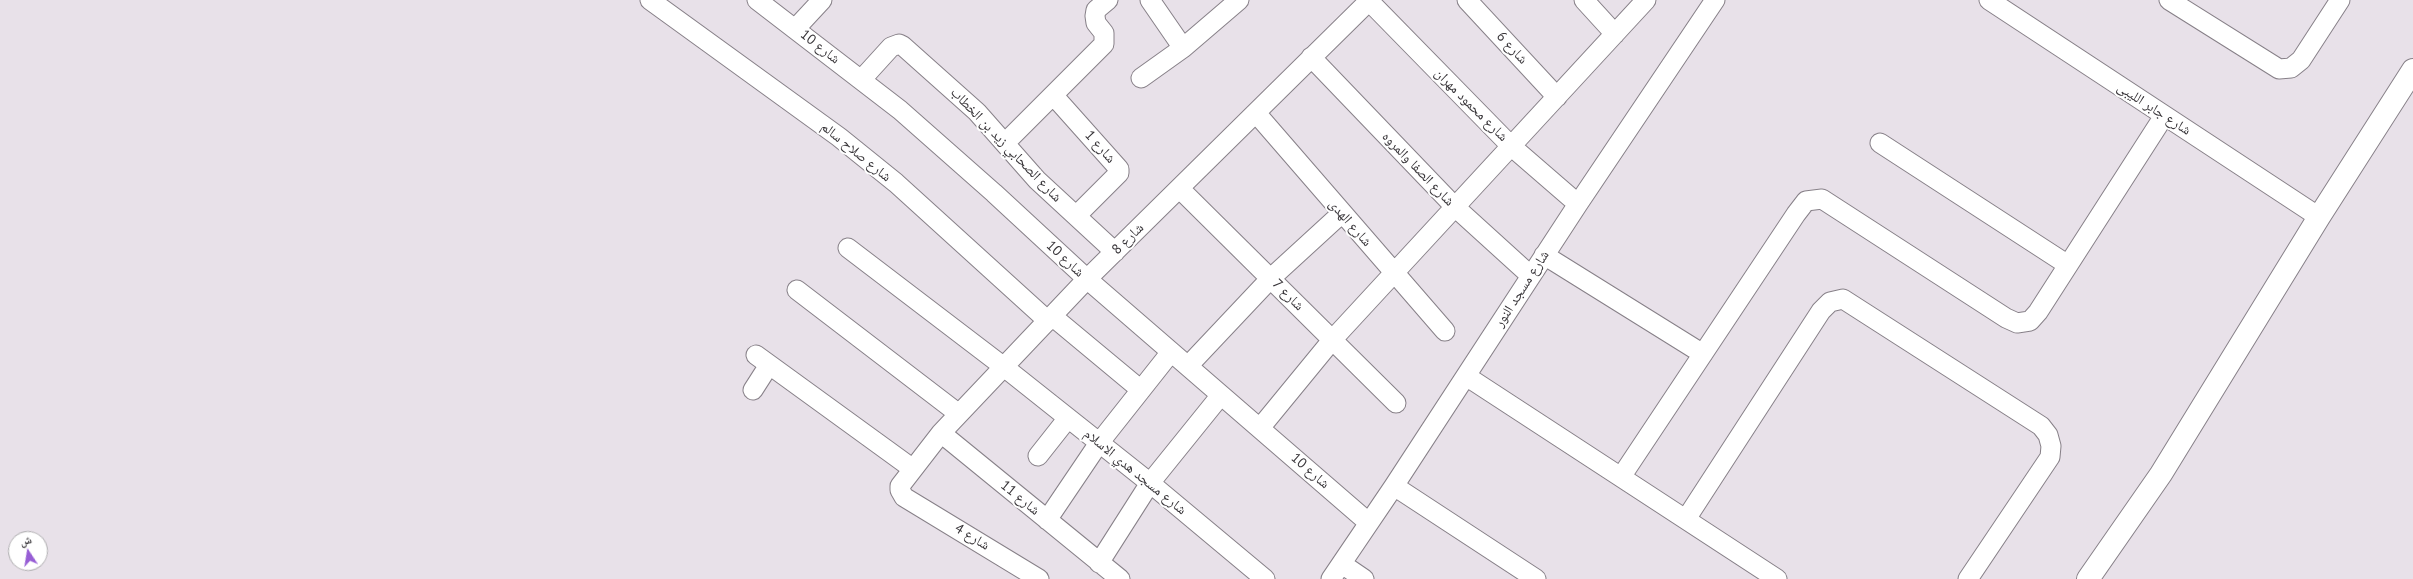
<!DOCTYPE html>
<html>
<head>
<meta charset="utf-8">
<style>
	body { margin:0 }
	#map { position:relative; width:2413px; height:579px; overflow:hidden; background:#e8e1e9; font-family:"PT Sans","Noto Naskh Arabic",sans-serif }
	canvas { display:block }
	.north { position:absolute; left:8px; top:531px; width:40px; height:40px; box-sizing:border-box; background:#fff; border:1px solid #afaeb0; border-radius:50%; rotate:348deg; font-size:11px; font-weight:700; line-height:16px; text-align:center; color:#383539 }
	.north::after { content:''; display:block; margin:auto; width:14px; height:18px; background:#975ed5; clip-path:polygon(50% 0,100% 100%,50% 72%,0 100%) }
</style>
</head>
<body>
<div id="map">
<canvas width="2413" height="579"></canvas>
<div class="north">ش</div>
</div>
<script>
const context = document.querySelector('canvas').getContext('2d');
context.lineJoin = 'round';
const shape = rows => new Path2D(rows.map(r => 'M' + r).join(''));
function trace(path, color, width, dash) { context.strokeStyle = color; context.lineWidth = width; context.lineCap = dash ? 'butt' : 'round'; context.setLineDash(dash || []); context.stroke(path); }
function write(font, color, halo, rows, align = 'center') {
  context.font = font + ' "PT Sans","Noto Naskh Arabic",sans-serif'; context.lineWidth = 4; context.setLineDash([]); context.textBaseline = 'middle'; context.strokeStyle = halo; context.fillStyle = color; for (const [text, x, y, turn = 0] of rows) {
    context.save(); context.translate(x, y); context.rotate((+turn || 0) * Math.PI / 180); context.textAlign = isNaN(turn) ? turn : align; if (halo) context.strokeText(text, 0, 0); context.fillText(text, 0, 0); context.restore();
  }
}
const minor = shape([
	[650,0,839,137,896,183,1048,321],
	[757,0,900,110,994,193,1087,279,1369,523],
	[1150,0,1183,48],
	[1467,0,1557,97],
	[1584,0,1615,34],
	[1989,0,2319,217],
	[2169,0,2279,69,2291,68,2301,60,2340,0],
	[1369,1,1511,146,1578,204],
	[796,28,822,0],
	[1311,57,1455,207,1531,276],
	[1141,78,1183,48,1239,0],
	[861,80,891,47,899,44,903,46,977,112,1037,180,1115,252],
	[1053,95,1119,169,1119,173,1076,216],
	[1256,113,1445,331],
	[1005,143,1104,44,1104,33,1096,23,1095,16,1096,10,1108,0],
	[1880,143,2068,265],
	[1180,189,1396,403],
	[848,248,1004,367,1150,483,1265,579],
	[1544,255,1703,354],
	[797,290,959,414],
	[1052,316,1141,390],
	[756,355,913,469],
	[1188,366,1271,278,1342,213],
	[1466,376,1777,579],
	[753,390,769,365],
	[1260,428,1333,339,1646,0],
	[941,433,1120,579],
	[1038,456,1068,418],
	[1621,477,1796,214,1806,201,1822,199,2006,318,2017,323,2030,321,2038,312,2164,116],
	[1394,486,1536,579],
	[1686,519,1821,311,1830,302,1843,299,2041,426,2048,435,2051,446,2050,457,1968,579],
	[1047,520,1099,443,1171,352],
	[1099,563,1150,483,1221,395],
	[1342,564,1364,579],
	[1039,579,904,497,900,490,900,486,941,433,1087,279,1370,0],
	[1331,579,1394,486,1578,204,1715,0]
]);
const tertiary = shape([
	[2088,579,2161,474,2319,217,2413,70]
]);
const streetNames = [
	["شارع 10",820,47,38],
	["شارع 6",1512,48,47],
	["شارع محمود مهران",1471,105,45],
	["شارع جابر الليبى",2154,109,33],
	["شارع الصحابي زيد بن الخطاب",1006,145,46],
	["شارع 1",1100,147,48],
	["شارع صلاح سالم",856,152,39],
	["شارع الصفا والمروه",1418,169,46],
	["شارع الهدى",1350,223,49],
	["شارع 8",1128,239,-44],
	["شارع 10",1065,259,43],
	["شارع مسجد النور",1522,289,-57],
	["شارع 7",1288,295,45],
	["شارع 10",1310,471,41],
	["شارع مسجد هدي الاسلام",1135,472,39],
	["شارع 11",1020,498,39],
	["شارع 4",972,537,31]
];
trace(minor, '#878088', 21);
trace(tertiary, '#878088', 24);
trace(minor, '#fff', 19);
trace(tertiary, '#fff', 22);
write('14px', '#383539', '#fff', streetNames);
</script>
</body>
</html>
